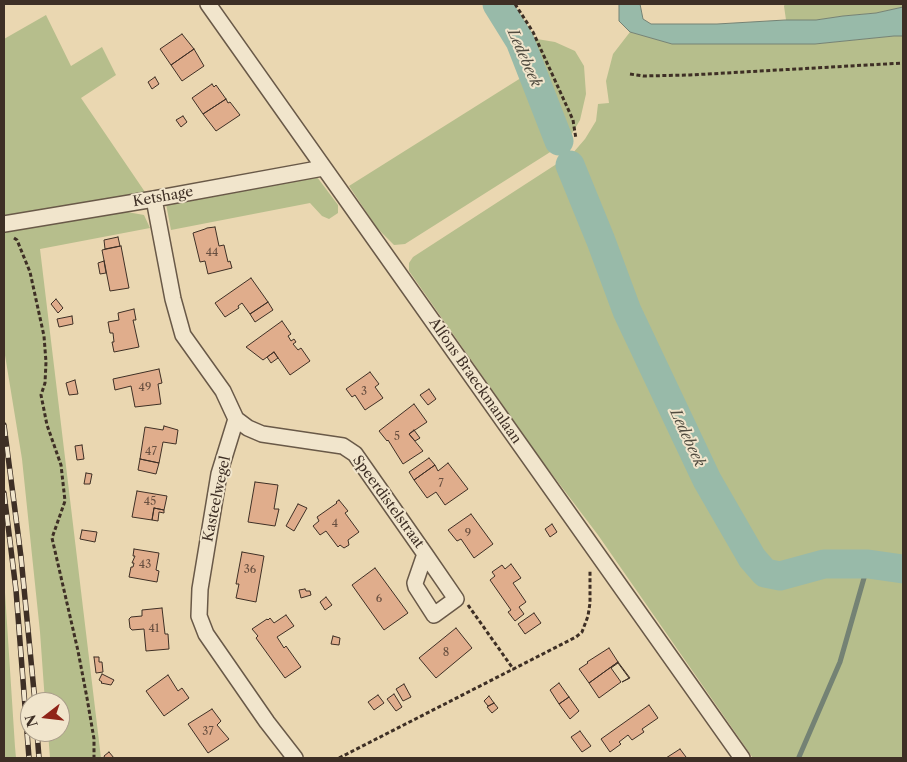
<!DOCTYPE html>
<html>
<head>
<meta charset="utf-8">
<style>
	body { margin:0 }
	#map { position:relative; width:907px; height:762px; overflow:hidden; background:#ead7b1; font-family:"Libre Caslon Text",serif }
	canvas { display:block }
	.frame { position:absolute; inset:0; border:5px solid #3e2f25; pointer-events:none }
	.north { position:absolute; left:20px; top:692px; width:50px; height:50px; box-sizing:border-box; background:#f1e5cc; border:1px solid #a99c89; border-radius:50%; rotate:254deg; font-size:14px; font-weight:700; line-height:20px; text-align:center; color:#3e2f25 }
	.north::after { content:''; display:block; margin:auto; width:18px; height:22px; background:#8f2418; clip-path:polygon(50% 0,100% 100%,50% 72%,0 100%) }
</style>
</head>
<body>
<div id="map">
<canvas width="907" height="762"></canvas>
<div class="frame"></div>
<div class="north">N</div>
</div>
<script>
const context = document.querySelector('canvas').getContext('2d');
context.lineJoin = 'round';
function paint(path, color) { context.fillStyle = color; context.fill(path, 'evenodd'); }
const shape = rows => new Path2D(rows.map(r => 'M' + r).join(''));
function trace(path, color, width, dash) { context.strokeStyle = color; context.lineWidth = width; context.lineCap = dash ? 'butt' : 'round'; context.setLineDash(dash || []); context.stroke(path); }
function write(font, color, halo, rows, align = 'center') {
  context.font = font + ' "Libre Caslon Text",serif'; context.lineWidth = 4; context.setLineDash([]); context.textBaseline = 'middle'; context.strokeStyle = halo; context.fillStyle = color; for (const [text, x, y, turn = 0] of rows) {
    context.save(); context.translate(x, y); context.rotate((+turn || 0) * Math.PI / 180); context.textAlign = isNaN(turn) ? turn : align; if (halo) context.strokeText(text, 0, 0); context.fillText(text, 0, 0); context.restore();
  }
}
const green = shape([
	[487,4,506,4,525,37,555,42,575,51,584,66,586,94,580,120,570,137,555,149,405,244,394,245,377,228,349,186,524,76,513,44],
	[785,4,903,4,903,7,876,13,843,16,816,20,786,20,784,6],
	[46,15,71,66,102,47,116,75,81,98,145,192,4,217,4,39],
	[630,32,672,44,815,44,894,36,903,36,903,758,753,758,598,535,539,457,409,271,409,263,413,257,572,154,585,139,596,121,598,104,609,103,606,81,613,54],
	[317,177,338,205,338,213,329,219,322,216,310,203,171,230,166,204],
	[116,210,144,215,150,228,40,249,101,758,50,758,48,732,60,732,60,702,45,702,40,632,22,459,4,349,4,231],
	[4,577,15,747,16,758,4,758]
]);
const water = shape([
	[619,4,640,4,643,19,651,24,717,24,785,20,816,20,843,16,876,13,903,7,903,36,894,36,815,44,672,44,630,32,619,21,619,4]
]);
const stream = shape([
	[799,757,840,662,868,564]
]);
const river = shape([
	[497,4,520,41,559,141],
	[570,165,601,241,627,311,707,480,752,558,765,573,780,576,824,564,868,564,903,569]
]);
const building = shape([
	[182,34,194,49,171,65,160,49,182,34],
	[194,49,204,66,182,81,171,65,194,49],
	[155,77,159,84,152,89,148,82,155,77],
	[212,84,214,87,216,85,226,99,203,114,192,98,212,84],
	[226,99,228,103,230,102,240,115,216,131,203,114,226,99],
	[183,116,187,122,181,127,176,120,183,116],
	[215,227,219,246,224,245,228,262,230,261,232,268,208,274,205,261,200,262,193,233,205,229,207,228,215,227],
	[118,237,120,246,105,249,104,240,118,237],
	[121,246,129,288,110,291,102,250,121,246],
	[104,261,106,273,100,274,98,263,104,261],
	[251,278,268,302,250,314,242,303,238,306,239,308,225,317,215,303,251,278],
	[56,299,63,308,58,313,51,304,56,299],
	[268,302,273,310,255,322,250,314,268,302],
	[134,309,136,320,133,320,139,347,114,352,112,342,114,342,113,333,110,333,108,322,119,320,118,313,134,309],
	[72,316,73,324,59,327,57,319,72,316],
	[282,321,291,334,288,336,291,341,294,339,296,342,293,344,298,350,301,348,310,361,290,375,274,352,263,360,246,347,282,321],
	[274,352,278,358,271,363,267,357,274,352],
	[159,369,162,383,158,384,161,404,135,407,131,386,115,390,113,379,159,369],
	[370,372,379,384,375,387,383,398,365,410,355,395,352,397,346,389,370,372],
	[75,380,78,394,69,395,66,383,75,380],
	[429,389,436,399,428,405,420,395,429,389],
	[414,404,427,422,409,434,423,451,403,464,388,440,387,441,379,431,414,404],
	[164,426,178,430,176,444,163,442,159,463,140,459,145,427,163,430,164,426],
	[414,430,420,438,415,441,409,434,414,430],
	[82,445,84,459,77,460,75,446,82,445],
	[429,458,435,465,414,480,409,472,429,458],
	[140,459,159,463,156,474,138,470,140,459],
	[448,463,468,489,445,505,436,492,427,498,414,480,435,465,438,471,448,463],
	[86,473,92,474,90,484,84,484,86,473],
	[255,482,278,485,274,509,279,509,275,526,248,522,255,482],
	[137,491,167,496,164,510,154,508,152,520,132,517,137,491],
	[339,500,348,511,345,513,359,532,348,540,349,545,344,548,340,545,338,547,326,531,320,535,313,526,319,521,317,517,337,503,336,502,339,500],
	[298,504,307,508,294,531,286,526,298,504],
	[154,508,164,510,164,513,159,512,158,521,152,520,154,508],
	[471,514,493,544,474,558,461,539,457,541,448,530,471,514],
	[552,524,557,532,550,537,545,529,552,524],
	[82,530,97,532,95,542,80,539,82,530],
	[134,549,159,553,156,570,159,571,157,582,129,577,131,567,133,567,134,563,132,563,135,556,133,556,134,549],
	[242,552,264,556,256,602,236,598,239,584,236,584,242,552],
	[511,564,521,578,513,583,526,602,519,607,524,614,515,621,508,612,511,610,490,580,495,576,492,572,502,565,505,569,511,564],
	[375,568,408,613,384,630,352,585,375,568],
	[305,589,306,591,310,591,311,595,301,598,299,590,305,589],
	[326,597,332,605,325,610,320,602,326,597],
	[162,608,165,634,168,634,169,649,146,651,144,629,132,630,130,628,129,619,131,617,142,616,142,610,162,608],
	[534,613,541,623,525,634,518,624,534,613],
	[286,615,294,626,277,637,284,648,286,646,301,667,285,678,256,638,258,636,252,629,267,619,268,620,270,618,274,623,286,615],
	[456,628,472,648,436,678,419,658,456,628],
	[333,636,340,638,339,645,331,644,333,636],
	[609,648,618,662,589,683,579,669,588,663,587,662,609,648],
	[94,657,99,657,99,662,102,662,103,672,96,673,94,657],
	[618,662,630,678,622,682,629,678,618,663,611,668,621,682,599,698,589,683,618,662],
	[102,674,114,680,111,685,101,683,102,682,99,680,102,674],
	[168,675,178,691,182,688,189,698,164,716,146,691,168,675],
	[559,683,569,697,559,704,550,690,559,683],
	[404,684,411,697,403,701,396,689,404,684],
	[394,694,402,707,396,711,387,699,394,694],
	[378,695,384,703,374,710,368,702,378,695],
	[489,696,494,703,488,706,484,701,489,696],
	[569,697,579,711,570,719,559,704,569,697],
	[494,703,498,708,492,713,487,707,494,703],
	[649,705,658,718,642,729,644,732,632,740,628,735,619,742,621,744,610,752,601,739,649,705],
	[212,709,221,721,217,725,229,739,208,753,188,724,212,709],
	[580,731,591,746,582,752,571,737,580,731],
	[680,749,686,757,685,758,666,758,680,749],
	[109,752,114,758,105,758,104,756,109,752]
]);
const path = shape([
	[515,4,533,32,573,120,576,139],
	[630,74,643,76,690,75,903,63],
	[14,238,17,240,30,272,44,336,46,362,45,383,41,395,47,425,61,465,65,501,52,538,78,651,87,698,94,739,94,758],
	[468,605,514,670],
	[339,758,576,637,582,632,588,616,590,603,590,570]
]);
const minor = shape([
	[208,4,742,758],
	[154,199,173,299,183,335,223,391,236,419,219,474,200,589,199,616,206,634,267,722,295,758],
	[4,224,154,199,323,168],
	[236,419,248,428,262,434,343,446,355,454,425,554,456,599,434,615,416,587,415,583,425,554]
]);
const rail = shape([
	[4,425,21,557,35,702],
	[4,493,16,590,29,758],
	[37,732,39,758]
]);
const numberNames = [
	["44",212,253],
	["49",145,388],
	["3",364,392],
	["5",397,437],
	["47",151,452],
	["7",441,484],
	["45",150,502],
	["4",335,524],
	["9",468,534],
	["43",145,565],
	["36",250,570],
	["6",379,599],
	["41",154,629],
	["8",446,653],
	["37",208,732]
];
const streetNames = [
	["Ketshage",163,197,-10],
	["Alfons Braeckmanlaan",475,381,55],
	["Kasteelwegel",217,499,-78],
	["Speerdistelstraat",388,502,54]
];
const waterNames = [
	["Ledebeek",524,58,66],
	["Ledebeek",687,438,65]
];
paint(green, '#b6be8c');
paint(water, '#98baa9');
trace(water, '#748274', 1);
trace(stream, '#748274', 5);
trace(river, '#98baa9', 29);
paint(building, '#e0ad8c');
trace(building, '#3e2f25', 1);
trace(minor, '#695948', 18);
trace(path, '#3e2f25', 3, [4, 2.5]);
trace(minor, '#f1e5cc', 15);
trace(rail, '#3e2f25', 5.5);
trace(rail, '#f1e5cc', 4, [11]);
write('11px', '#664e3f', null, numberNames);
write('14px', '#3e2f25', '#f1e5cc', streetNames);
write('italic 15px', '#504b3f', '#f1e5cc', waterNames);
</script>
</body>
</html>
